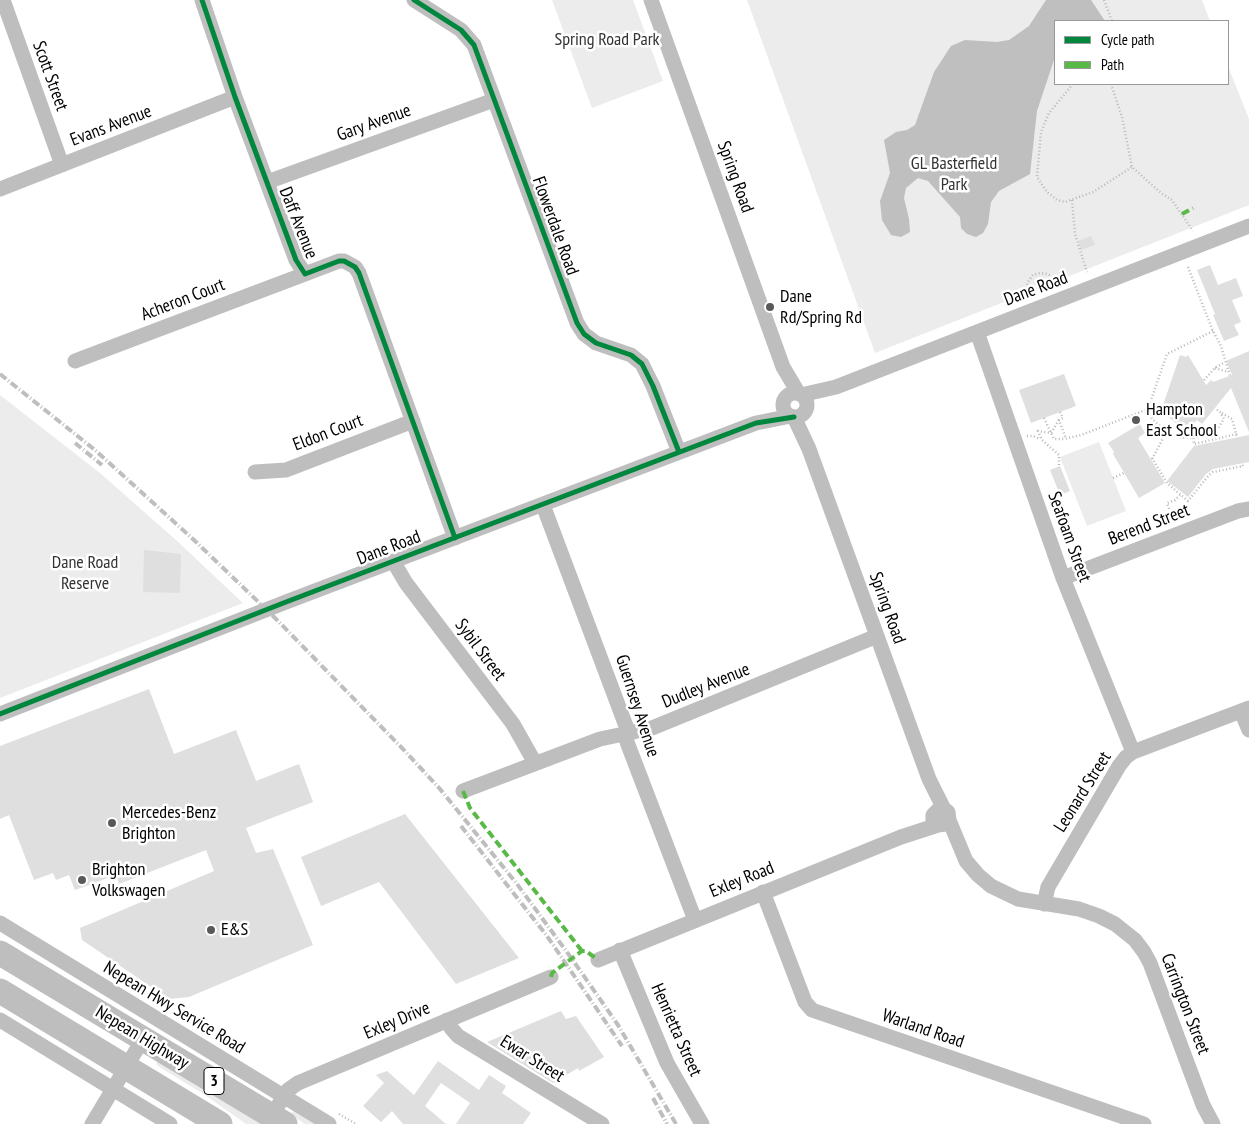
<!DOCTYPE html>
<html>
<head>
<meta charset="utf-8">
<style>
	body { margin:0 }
	#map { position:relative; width:1249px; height:1124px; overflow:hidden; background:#fff; font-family:"PT Sans Narrow",sans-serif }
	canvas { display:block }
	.legend { position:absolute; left:1054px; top:20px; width:175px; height:65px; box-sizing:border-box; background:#fff; border:1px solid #999; margin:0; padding:6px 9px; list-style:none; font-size:15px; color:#000 }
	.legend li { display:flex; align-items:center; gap:10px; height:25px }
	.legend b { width:25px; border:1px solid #999 }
</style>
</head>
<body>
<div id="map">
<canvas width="1249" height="1124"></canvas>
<ul class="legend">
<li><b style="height:6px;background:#00873e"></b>Cycle path</li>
<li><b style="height:6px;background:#58b947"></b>Path</li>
</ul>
</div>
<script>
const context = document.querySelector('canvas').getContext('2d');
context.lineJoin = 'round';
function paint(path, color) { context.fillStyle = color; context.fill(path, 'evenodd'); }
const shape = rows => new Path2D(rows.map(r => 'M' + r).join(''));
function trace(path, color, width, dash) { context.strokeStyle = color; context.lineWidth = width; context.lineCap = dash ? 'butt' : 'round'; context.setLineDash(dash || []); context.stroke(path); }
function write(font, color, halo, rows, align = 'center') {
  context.font = font + ' "PT Sans Narrow",sans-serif'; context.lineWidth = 5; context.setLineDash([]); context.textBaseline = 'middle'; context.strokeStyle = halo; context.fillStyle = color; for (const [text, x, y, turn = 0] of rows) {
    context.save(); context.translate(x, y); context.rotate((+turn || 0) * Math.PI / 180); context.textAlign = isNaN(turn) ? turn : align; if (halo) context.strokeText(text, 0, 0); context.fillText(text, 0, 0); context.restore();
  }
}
const green = shape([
	[552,0,633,0,663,81,592,108],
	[747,0,1202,0,1210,21,1055,21,1055,84,1228,84,1228,66,1249,119,1249,205,875,353],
	[0,395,100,473,176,540,243,603,0,698],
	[1099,442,1126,511,1087,526,1060,457],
	[158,1060,265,1124,246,1124,205,1095,161,1068,156,1064],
	[293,1111,296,1111,317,1124,305,1124,293,1116,291,1114]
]);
const water = shape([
	[1046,0,1091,0,1105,21,1055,21,1055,57,1037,111,1030,174,999,191,991,202,988,224,983,233,976,237,967,234,961,228,960,217,928,181,918,178,906,188,904,198,909,219,910,232,901,237,891,235,882,220,880,201,890,173,884,140,896,132,907,130,915,125,934,72,951,46,965,40,997,42,1009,40,1029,26]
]);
const building = shape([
	[1091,236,1095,245,1081,250,1078,241],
	[1210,265,1218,285,1236,278,1243,296,1232,300,1241,322,1234,325,1239,335,1224,341,1213,315,1215,314,1197,270],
	[1249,351,1249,432,1231,388,1202,424,1197,420,1187,432,1161,411,1180,355,1186,357,1188,355,1206,385,1211,380,1213,382,1232,375,1226,361],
	[1064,374,1076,406,1031,423,1019,390],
	[1140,424,1145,433,1138,438,1165,483,1139,498,1113,454,1114,452,1108,443],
	[1249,435,1249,462,1213,469,1206,474,1188,497,1167,481,1194,446],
	[1060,466,1070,491,1060,495,1050,470],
	[144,550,181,554,180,593,143,592],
	[149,689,174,754,236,730,256,781,299,764,313,802,246,828,256,853,273,849,313,945,189,997,169,999,82,940,80,928,214,871,206,850,119,884,116,875,75,890,69,875,56,880,53,873,34,880,9,815,0,819,0,746],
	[405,814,519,958,456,984,379,882,321,906,301,857],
	[561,1011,566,1019,576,1016,604,1057,579,1071,578,1068,553,1083,487,1042],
	[438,1061,479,1090,489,1075,506,1086,502,1093,531,1113,523,1124,456,1124,470,1103,441,1083,425,1106,446,1124,403,1124,392,1111,381,1122,363,1106,384,1083,376,1075,387,1071,414,1095]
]);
const path = shape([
	[1104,0,1112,21],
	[1073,84,1049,113,1041,132,1037,177,1047,192,1057,200,1065,202,1093,192,1132,167],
	[1111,84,1122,117,1132,167,1161,193,1172,200,1193,231],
	[1072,200,1075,234,1087,272],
	[1188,267,1212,329,1221,346,1230,376],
	[1028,295,1027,283,1033,275,1040,273,1048,274,1053,278,1056,284],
	[1213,331,1167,354,1148,409,1152,419,1165,430,1177,437,1193,438,1206,436,1216,431,1224,419,1220,412,1215,408],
	[1215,368,1228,372],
	[1204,380,1215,368,1225,362],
	[1060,412,1063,418,1059,420,1066,439],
	[1222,413,1232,419,1237,437],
	[1044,418,1054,439,1064,439,1081,435,1148,409],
	[1059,420,1051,433,1038,431,1042,440,1059,455,1059,465],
	[1027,436,1033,436,1040,439],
	[1193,438,1194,444,1237,434],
	[1152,458,1167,483,1188,501,1209,475,1213,472,1243,466,1242,464],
	[1152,459,1167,431],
	[1113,478,1124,473],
	[1174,522,1167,503,1175,500,1180,495],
	[339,1114,356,1124]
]);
const minor = shape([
	[3,0,62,165],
	[202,0,235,97,296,260,305,274,339,261,344,261,355,267,359,273,455,538],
	[414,0,461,30,474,45,577,323,584,334,596,343,631,355,642,364,653,386,679,452],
	[651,0,783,367,799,394],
	[267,182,494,100],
	[0,189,235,97],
	[977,332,1063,578,1133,752],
	[75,361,305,274],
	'783 405a12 12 0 1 1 24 0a12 12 0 1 1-24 0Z',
	[801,395,836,387,1249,226],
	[794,417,809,449,929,779,944,809],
	[255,472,286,470,413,421],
	[543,505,626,726,627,742,695,920],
	[393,561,406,583,513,724,535,763],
	[1063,578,1238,511,1249,509],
	[1241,711,1249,730],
	[0,714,286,602,756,423,791,416],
	[463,791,600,739,652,728,877,636],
	[949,820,946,824,938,825,933,820,933,815,939,809,944,809,948,812,949,820,966,861,978,875,991,886,1018,899,1079,909,1099,916,1115,924,1135,940,1144,952,1150,963,1203,1105,1213,1124],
	[763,892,805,1002,812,1010,1144,1124],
	[1044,904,1048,887,1119,766,1126,757,1133,752,1249,708],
	[0,923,329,1124],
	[620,950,667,1063,702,1124],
	[598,960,901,837,938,825],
	[0,1020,170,1124],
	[447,1020,451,1028,458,1036,602,1124],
	[279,1104,288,1090,298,1083,551,977],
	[92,1124,143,1039]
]);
const trunk = shape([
	[0,953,285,1124],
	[0,991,220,1124]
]);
const rail = shape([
	[0,374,95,450,194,540,275,618,402,748,440,789,517,884,572,959,618,1025,676,1124],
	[75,443,102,465],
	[461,826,547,936,622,1046],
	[653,1098,667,1124]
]);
const quiet = shape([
	[1182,214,1193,208],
	[463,791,470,808,582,951],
	[551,977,552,973,582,951,586,951,598,960]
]);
const cycleway = shape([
	[202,0,235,97,296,260,305,274,339,261,344,261,355,267,359,273,455,538],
	[414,0,461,30,474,45,577,323,584,334,596,343,631,355,642,364,653,386,679,452],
	[0,714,286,602,756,423,794,417]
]);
const markers = [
	[770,307,5,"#595959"],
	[1136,420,5,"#595959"],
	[112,823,5,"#595959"],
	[82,880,5,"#595959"],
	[211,930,5,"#595959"]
];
const shields = [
	[214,1081,20]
];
const shieldNames = [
	["3",214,1081]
];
const parkNames = [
	["Spring Road Park",607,40],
	["GL Basterfield",954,164],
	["Park",954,185],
	["Dane Road",85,563],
	["Reserve",85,584]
];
const streetNames = [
	["Scott Street",50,76,70],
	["Gary Avenue",374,123,-20],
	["Evans Avenue",111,126,-21],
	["Spring Road",735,177,70],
	["Daff Avenue",298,223,68],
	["Flowerdale Road",555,226,70],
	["Dane Road",1036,289,-21],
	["Acheron Court",183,300,-21],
	["Eldon Court",328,433,-21],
	["Berend Street",1149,525,-21],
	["Seafoam Street",1069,537,70],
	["Dane Road",389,548,-21],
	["Spring Road",887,608,70],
	["Sybil Street",480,650,53],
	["Dudley Avenue",706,686,-22],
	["Guernsey Avenue",637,706,72],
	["Leonard Street",1083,792,-58],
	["Exley Road",742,880,-22],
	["Carrington Street",1185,1004,69],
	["Nepean Hwy Service Road",174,1008,31],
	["Exley Drive",397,1021,-23],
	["Warland Road",923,1029,19],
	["Henrietta Street",676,1030,66],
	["Nepean Highway",142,1038,31],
	["Ewar Street",532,1059,32]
];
const poiNames = [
	["Dane",780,297],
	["Rd/Spring Rd",780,318],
	["Hampton",1146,410],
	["East School",1146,431],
	["Mercedes-Benz",122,813],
	["Brighton",122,834],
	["Brighton",92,870],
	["Volkswagen",92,891],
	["E&S",221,930]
];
paint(green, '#ececec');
paint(water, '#bfbfbf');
paint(building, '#dfdfdf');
trace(path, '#b9b9b9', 2.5, [1, 2.5]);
trace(minor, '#bebebe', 15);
trace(trunk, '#bebebe', 25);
trace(rail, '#bebebe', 4, [8, 2.5, 1, 2.5]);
trace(quiet, '#58b947', 4, [8, 4]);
trace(cycleway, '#00873e', 5);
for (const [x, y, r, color] of markers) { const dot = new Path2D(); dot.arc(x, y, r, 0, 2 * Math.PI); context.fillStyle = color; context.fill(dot); trace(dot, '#fff', 2); }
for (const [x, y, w] of shields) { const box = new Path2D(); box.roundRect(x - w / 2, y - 13.5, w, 27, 4); context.fillStyle = '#fff'; context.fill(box); trace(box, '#000', 1); }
write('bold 16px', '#000', null, shieldNames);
write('18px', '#333', '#fff', parkNames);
write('18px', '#000', '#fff', streetNames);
write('18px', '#000', '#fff', poiNames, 'left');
</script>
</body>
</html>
